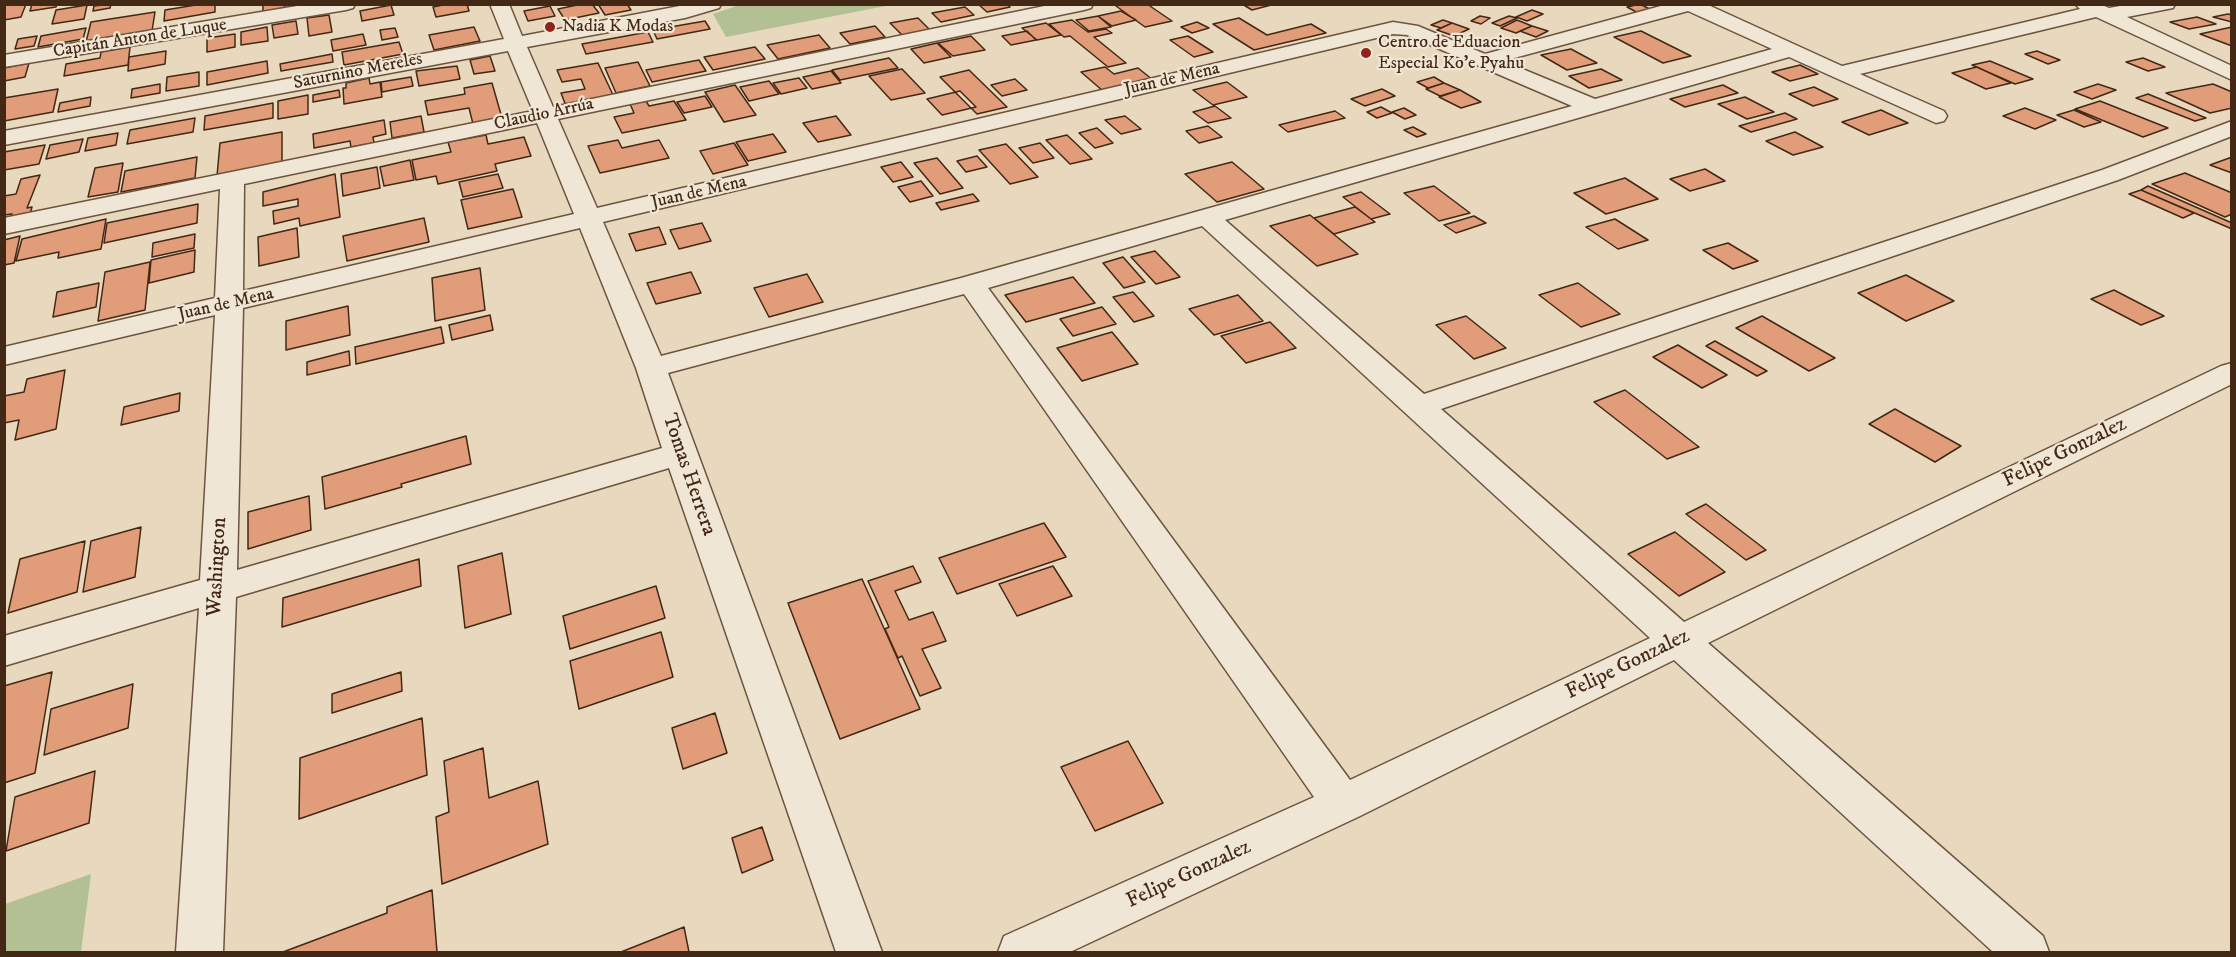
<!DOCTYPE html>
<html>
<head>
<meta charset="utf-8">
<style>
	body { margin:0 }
	#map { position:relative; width:2236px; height:957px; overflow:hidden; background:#e8d9be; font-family:"IM FELL DW Pica",serif }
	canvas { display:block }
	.frame { position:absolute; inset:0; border:6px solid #432815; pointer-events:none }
</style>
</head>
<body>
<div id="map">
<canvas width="2236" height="957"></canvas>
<div class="frame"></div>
</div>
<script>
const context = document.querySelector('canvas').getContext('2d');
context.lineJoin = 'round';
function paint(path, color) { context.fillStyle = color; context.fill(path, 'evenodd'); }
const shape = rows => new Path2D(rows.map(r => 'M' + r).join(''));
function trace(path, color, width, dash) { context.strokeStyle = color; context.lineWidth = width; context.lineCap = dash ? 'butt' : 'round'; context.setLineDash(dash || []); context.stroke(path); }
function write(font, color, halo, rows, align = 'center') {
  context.font = font + ' "IM FELL DW Pica",serif'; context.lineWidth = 4.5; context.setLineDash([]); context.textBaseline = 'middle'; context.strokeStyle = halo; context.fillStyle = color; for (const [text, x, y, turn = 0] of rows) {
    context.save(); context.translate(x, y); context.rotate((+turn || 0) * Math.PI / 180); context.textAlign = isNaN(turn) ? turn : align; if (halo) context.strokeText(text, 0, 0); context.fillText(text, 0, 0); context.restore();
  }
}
const green = shape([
	[742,4,891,4,891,5,726,37,713,14],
	[91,874,81,952,5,952,5,904]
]);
const building = shape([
	[26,4,21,17,4,20,4,5,26,4],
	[32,4,57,4,56,7,30,11,32,4],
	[111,4,110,8,93,11,94,6,111,4],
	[202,4,215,4,215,12,164,21,165,10,202,4],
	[263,4,284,4,285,8,263,12,263,4],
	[448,4,467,4,469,11,436,17,433,7,448,4],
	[582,4,592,4,599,13,565,20,558,9,582,4],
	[598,4,627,4,631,10,605,15,598,4],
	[978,4,1007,4,1010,7,987,12,978,4],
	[1123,4,1147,4,1172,21,1145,27,1116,6,1123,4],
	[1242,4,1275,4,1252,10,1242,4],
	[1640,4,1657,13,1644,16,1627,7,1640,4],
	[87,5,84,19,52,24,56,10,87,5],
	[391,5,394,15,362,21,360,11,391,5],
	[550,6,555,16,528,21,524,11,550,6],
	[965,7,974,15,941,22,932,13,965,7],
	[1532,10,1543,14,1527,21,1516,17,1532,10],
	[1121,11,1136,20,1112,26,1098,16,1121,11],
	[155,12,152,31,86,42,91,22,155,12],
	[2228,14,2232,15,2232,22,2213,17,2228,14],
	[329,15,332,32,309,36,307,18,329,15],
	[1098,16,1111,27,1089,31,1076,20,1098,16],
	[1480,16,1490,18,1481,24,1471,21,1480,16],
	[1509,16,1517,18,1500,26,1492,23,1509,16],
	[2197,17,2216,24,2189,29,2170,22,2197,17],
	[918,18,931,31,903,36,890,23,918,18],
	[1239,18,1267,35,1311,24,1326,33,1254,50,1213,24,1239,18],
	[1072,20,1088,32,1106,29,1112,33,1094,37,1126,63,1108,67,1070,36,1064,37,1049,24,1072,20],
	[1443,20,1452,23,1441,28,1431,25,1443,20],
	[1517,20,1532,26,1516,33,1501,28,1517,20],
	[296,21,298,34,274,38,272,25,296,21],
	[705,21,710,29,657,39,653,30,705,21],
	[1197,22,1209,28,1192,33,1181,27,1197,22],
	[1046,23,1061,35,1037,40,1022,28,1046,23],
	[1452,23,1469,29,1454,36,1437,30,1452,23],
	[875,26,885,37,850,44,840,33,875,26],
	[1532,26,1548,31,1536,37,1520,31,1532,26],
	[267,27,268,41,241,45,241,32,267,27],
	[474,27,480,41,434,50,429,35,474,27],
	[2232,27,2232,46,2200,34,2232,27],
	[86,28,83,39,38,47,41,36,86,28],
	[395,28,398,37,382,40,380,30,395,28],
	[1027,31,1036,40,1011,45,1002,36,1027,31],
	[1641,31,1691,56,1663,63,1614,37,1641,31],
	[648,32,653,42,586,54,582,44,648,32],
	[235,34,235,47,207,52,207,38,235,34],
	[363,34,366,45,333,51,331,40,363,34],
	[819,35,830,48,778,59,767,45,819,35],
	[37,36,34,46,15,49,18,39,37,36],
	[971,36,985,50,953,56,938,43,971,36],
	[1188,36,1213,52,1194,57,1170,40,1188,36],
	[399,42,403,54,344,65,342,52,399,42],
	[937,43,951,57,924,63,911,49,937,43],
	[130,47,128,65,64,76,66,64,100,58,101,52,130,47],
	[755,47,765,59,713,70,704,57,755,47],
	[1571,49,1597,63,1567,70,1541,55,1571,49],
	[166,51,165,64,128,71,129,57,166,51],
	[2037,51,2060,60,2048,64,2025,54,2037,51],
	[332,54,333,62,281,71,280,64,332,54],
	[490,56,495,71,474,74,470,60,490,56],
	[889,58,898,68,840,80,832,70,889,58],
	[2143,58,2165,67,2148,71,2126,62,2143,58],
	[699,60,706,71,652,82,646,70,699,60],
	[267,61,268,73,207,85,207,72,267,61],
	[1990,61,2033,79,2015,84,1972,65,1990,61],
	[638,62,650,86,616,93,605,68,638,62],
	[29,63,25,77,4,81,4,68,29,63],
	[598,63,614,97,566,106,561,93,585,89,581,79,562,82,557,70,598,63],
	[1800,65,1818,74,1790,81,1772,72,1800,65],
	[457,66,460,79,419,86,416,71,457,66],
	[1105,67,1114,74,1138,68,1153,80,1103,91,1081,72,1105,67],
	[1977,67,2011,83,1986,89,1952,73,1977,67],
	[902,69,925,93,891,100,869,76,902,69],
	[1601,69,1622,80,1589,88,1569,76,1601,69],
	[969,70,1007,107,977,114,940,77,969,70],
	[831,71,841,83,812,89,803,77,831,71],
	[199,72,199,86,166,91,167,77,199,72],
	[411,77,413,86,382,92,381,82,411,77],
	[1434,77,1444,83,1428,88,1417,82,1434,77],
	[369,78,370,84,380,82,382,97,344,104,343,88,346,88,346,83,369,78],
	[799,78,807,88,781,94,773,83,799,78],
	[1015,79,1027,90,1002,96,991,85,1015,79],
	[769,81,779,94,749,101,740,87,769,81],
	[1227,82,1247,97,1213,105,1193,90,1227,82],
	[492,83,502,118,473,124,469,108,428,115,425,101,465,94,464,88,492,83],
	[1444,83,1460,90,1440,96,1426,89,1444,83],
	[160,84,160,93,131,98,132,89,160,84],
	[2098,84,2116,90,2092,99,2074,92,2098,84],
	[2213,84,2232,92,2232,108,2210,113,2166,93,2213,84],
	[735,85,756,115,724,122,705,92,735,85],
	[1723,85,1738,93,1685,107,1670,99,1723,85],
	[1814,87,1838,99,1813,106,1789,94,1814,87],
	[58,89,53,112,4,121,4,98,58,89],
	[1382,89,1395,96,1365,106,1351,99,1382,89],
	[339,90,340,97,313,102,313,95,339,90],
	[1460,90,1481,102,1461,108,1439,97,1460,90],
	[960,91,976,107,942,115,927,99,960,91],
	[2148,94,2206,118,2195,121,2136,98,2148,94],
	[308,95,308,114,278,119,278,101,308,95],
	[705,96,712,107,684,113,677,102,705,96],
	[91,97,90,106,58,112,60,103,91,97],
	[1745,97,1774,112,1747,119,1718,104,1745,97],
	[646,101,649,106,674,101,686,120,622,133,614,117,634,113,630,104,646,101],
	[2100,101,2168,128,2143,137,2075,109,2100,101],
	[273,103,273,118,204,130,205,116,273,103],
	[1215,106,1231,118,1208,123,1193,112,1215,106],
	[1381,107,1392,113,1377,118,1367,112,1381,107],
	[1404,108,1416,115,1405,119,1392,112,1404,108],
	[2025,108,2056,120,2035,129,2003,116,2025,108],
	[1881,110,1908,123,1869,135,1842,122,1881,110],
	[2074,110,2101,122,2084,127,2057,115,2074,110],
	[1335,111,1345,118,1288,132,1279,125,1335,111],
	[1785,113,1797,119,1751,132,1739,126,1785,113],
	[421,116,424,132,392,138,390,122,421,116],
	[836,116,851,135,818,142,803,123,836,116],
	[1125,116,1141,129,1121,134,1105,120,1125,116],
	[195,118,193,132,127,144,130,130,195,118],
	[384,120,386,134,373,137,374,143,351,147,350,141,314,148,313,134,384,120],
	[1208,126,1222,137,1199,143,1186,131,1208,126],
	[1413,127,1426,134,1417,137,1404,130,1413,127],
	[1097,128,1113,143,1095,148,1079,133,1097,128],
	[282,132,282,164,217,176,220,143,282,132],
	[1795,132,1823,147,1793,155,1766,141,1795,132],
	[118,133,116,145,85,151,88,138,118,133],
	[773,134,786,152,748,161,736,142,773,134],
	[486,135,488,144,524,137,531,156,495,164,497,171,438,184,436,176,416,180,412,160,451,152,448,142,486,135],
	[1067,135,1092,159,1070,164,1046,140,1067,135],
	[83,139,79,152,46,159,50,145,83,139],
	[618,140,622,148,659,140,669,158,600,173,588,146,618,140],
	[734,143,748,165,713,174,700,151,734,143],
	[1040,143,1054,158,1033,163,1019,148,1040,143],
	[1006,144,1038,177,1010,184,979,150,1006,144],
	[45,145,39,164,4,170,4,152,45,145],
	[977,156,987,167,966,172,957,161,977,156],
	[197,157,195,178,121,192,125,171,197,157],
	[2232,157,2232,173,2210,165,2232,157],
	[937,158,963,188,940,194,914,163,937,158],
	[410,160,414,180,384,186,380,167,410,160],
	[901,162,913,177,893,182,881,167,901,162],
	[1232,162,1264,189,1217,202,1185,174,1232,162],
	[123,163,118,192,88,197,95,168,123,163],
	[377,167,380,188,343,196,341,174,377,167],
	[1705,169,1725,181,1690,191,1670,179,1705,169],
	[2185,173,2232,193,2232,214,2225,217,2152,184,2185,173],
	[335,174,340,217,300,226,299,218,274,224,273,211,298,206,298,199,263,206,263,192,335,174],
	[498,174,503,188,463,197,459,182,498,174],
	[40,175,27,208,32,207,29,218,10,221,12,214,4,215,4,196,16,194,21,179,40,175],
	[1625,178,1658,199,1606,214,1574,193,1625,178],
	[921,181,933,196,910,202,898,187,921,181],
	[1434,186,1470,213,1439,221,1404,193,1434,186],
	[2148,186,2232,223,2232,229,2141,190,2148,186],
	[513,189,522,217,468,229,461,200,513,189],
	[2141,190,2194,213,2183,218,2129,194,2141,190],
	[1361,192,1390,214,1371,219,1343,197,1361,192],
	[973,194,979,201,941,210,936,203,973,194],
	[198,204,197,223,104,243,107,223,198,204],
	[1355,207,1375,222,1334,234,1314,218,1355,207],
	[1310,215,1358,254,1317,266,1270,226,1310,215],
	[1474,216,1486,223,1456,233,1444,225,1474,216],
	[424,218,429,242,347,261,343,236,424,218],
	[106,219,101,249,58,258,59,252,16,261,22,239,106,219],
	[1615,219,1648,240,1618,249,1586,227,1615,219],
	[702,223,711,241,679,249,670,230,702,223],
	[659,227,666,244,636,251,629,234,659,227],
	[297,228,299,257,259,266,258,237,297,228],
	[195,234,194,248,152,257,153,243,195,234],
	[20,236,14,263,4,265,4,240,20,236],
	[1728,243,1758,261,1733,269,1703,250,1728,243],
	[195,250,194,272,149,283,151,260,195,250],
	[1155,251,1180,277,1156,284,1131,257,1155,251],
	[1123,257,1145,282,1124,288,1103,263,1123,257],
	[150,262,145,310,98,321,105,272,150,262],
	[480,268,485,310,435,321,432,278,480,268],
	[691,272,701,293,656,304,647,283,691,272],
	[807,274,823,302,769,317,754,288,807,274],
	[1906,275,1954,301,1906,321,1858,293,1906,275],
	[1073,277,1095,303,1026,322,1005,295,1073,277],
	[99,283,96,307,53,317,57,292,99,283],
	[1578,283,1620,314,1581,327,1539,295,1578,283],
	[2114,290,2164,316,2141,325,2091,299,2114,290],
	[1133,292,1154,316,1134,322,1113,297,1133,292],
	[1238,295,1263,321,1214,335,1189,309,1238,295],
	[348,306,350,335,286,350,286,321,348,306],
	[1102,307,1116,324,1073,336,1060,319,1102,307],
	[490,315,493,330,452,340,449,325,490,315],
	[1466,316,1506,348,1474,359,1436,325,1466,316],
	[1762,316,1835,358,1809,371,1736,328,1762,316],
	[1270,322,1296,348,1246,363,1221,336,1270,322],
	[441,327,444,343,356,364,355,347,441,327],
	[1112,332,1138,364,1082,381,1057,348,1112,332],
	[1715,341,1767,371,1757,376,1706,346,1715,341],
	[1678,345,1727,375,1702,388,1653,357,1678,345],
	[349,351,350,365,307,375,307,362,349,351],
	[65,370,56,429,15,440,19,420,4,423,4,396,24,392,27,379,65,370],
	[1625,390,1699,447,1667,459,1594,402,1625,390],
	[180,393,179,411,121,425,124,407,180,393],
	[1895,409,1961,446,1935,462,1869,424,1895,409],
	[466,436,471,464,401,484,402,487,325,509,322,477,466,436],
	[309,496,311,530,248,549,248,512,309,496],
	[1706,504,1766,550,1746,560,1686,514,1706,504],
	[1044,523,1066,557,957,594,939,558,1044,523],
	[141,527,135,577,83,592,91,541,141,527],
	[1675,532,1725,572,1679,596,1628,554,1675,532],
	[85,541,77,592,8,613,20,559,85,541],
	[502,553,511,614,465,628,458,566,502,553],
	[419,559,421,586,282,627,283,598,419,559],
	[913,566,921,582,895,591,909,620,933,612,946,641,922,649,941,688,920,696,902,656,898,658,885,629,889,627,868,581,913,566],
	[1053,566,1072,596,1017,616,999,584,1053,566],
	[862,579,920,709,840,739,788,603,862,579],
	[656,586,665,618,570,649,563,616,656,586],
	[661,632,673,677,579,709,570,661,661,632],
	[52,672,35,773,4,783,4,686,52,672],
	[401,672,402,691,332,713,332,694,401,672],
	[133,684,128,728,44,755,51,709,133,684],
	[715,713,727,753,683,769,672,728,715,713],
	[422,718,427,775,299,819,300,758,422,718],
	[1128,741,1163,803,1095,831,1061,767,1128,741],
	[483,748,489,798,538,781,548,844,442,884,436,817,449,812,444,761,483,748],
	[95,771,89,823,6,851,15,797,95,771],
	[762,827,773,860,742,873,732,838,762,827],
	[432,890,437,952,283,952,387,913,387,907,432,890],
	[684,927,689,952,621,952,684,927]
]);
const minor = shape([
	[309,4,355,4,353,8,346,10,4,67,4,55,309,4],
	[490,4,509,4,522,36,690,4,721,4,719,8,685,18,527,47,553,107,1054,4,1093,4,1091,8,1084,10,558,119,597,208,1393,22,1418,26,1485,54,1668,4,1706,4,1842,66,2080,9,2075,4,2100,4,2109,8,2131,4,2175,4,2173,8,2127,17,2232,66,2232,80,2096,17,1860,74,1944,111,1947,116,1944,121,1936,123,1789,57,1225,220,1424,394,2102,170,2232,121,2232,136,2118,180,1441,409,1684,622,2221,366,2232,363,2232,384,1708,643,2043,936,2049,952,1993,952,1674,660,1358,817,1070,952,998,952,1004,936,1314,797,964,294,668,373,882,952,836,952,669,468,236,597,223,952,176,952,199,608,4,666,4,636,200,580,215,315,4,365,4,347,215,298,220,189,4,234,4,218,533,111,508,51,4,145,4,131,504,39,490,4],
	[1688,11,1772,49,1595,99,1503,61,1688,11],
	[1393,34,1407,35,1572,106,961,278,661,356,603,222,1393,34],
	[537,123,574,214,243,291,244,184,537,123],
	[1202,226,1650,638,1350,780,988,288,1202,226],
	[580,228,636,368,662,448,237,570,243,308,580,228]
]);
const markers = [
	[550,27,6,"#8f2418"],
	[1366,53,6,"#8f2418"]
];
const farPoinames = [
	["Nadia K Modas",562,27],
	["Centro de Eduacion",1378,43],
	["Especial Ko'e Pyahu",1378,64]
];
const farStreetnames = [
	["Capitán Anton de Luque",140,39,-9],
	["Saturnino Mereles",358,72,-11],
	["Juan de Mena",1172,80,-13],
	["Claudio Arrúa",544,115,-12],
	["Juan de Mena",699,193,-13],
	["Juan de Mena",226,305,-13]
];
const streetNames = [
	["Felipe Gonzalez",2065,453,-26],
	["Tomas Herrera",688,475,71],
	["Washington",218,567,-87],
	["Felipe Gonzalez",1628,665,-26],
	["Felipe Gonzalez",1189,875,-25]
];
paint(green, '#b3c093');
paint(building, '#e19d79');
trace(building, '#432815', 1.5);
trace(minor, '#6c543f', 3);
paint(minor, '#f0e6d5');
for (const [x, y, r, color] of markers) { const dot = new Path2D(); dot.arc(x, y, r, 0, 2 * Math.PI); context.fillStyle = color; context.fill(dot); trace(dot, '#f0e6d5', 2); }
write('18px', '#432815', '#f0e6d5', farPoinames, 'left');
write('18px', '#432815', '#f0e6d5', farStreetnames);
write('21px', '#432815', '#f0e6d5', streetNames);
</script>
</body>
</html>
